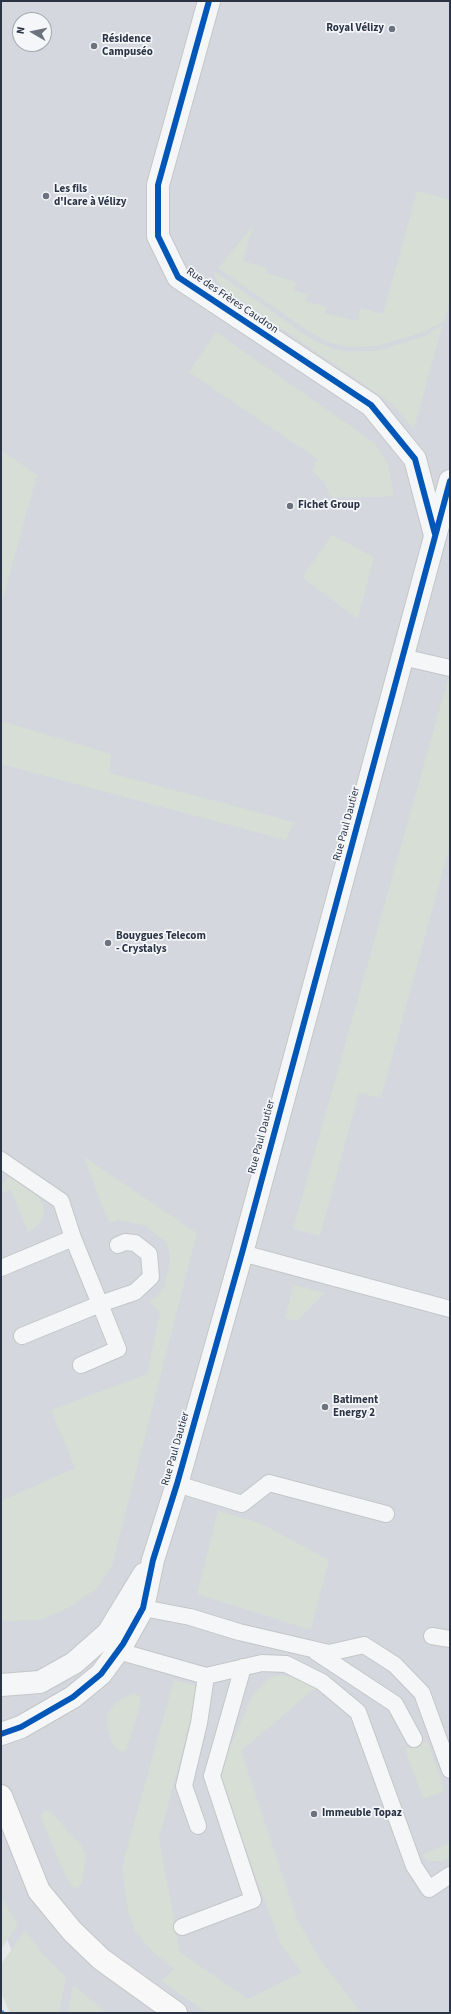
<!DOCTYPE html>
<html>
<head>
<meta charset="utf-8">
<style>
	body { margin:0 }
	#map { position:relative; width:451px; height:2014px; overflow:hidden; background:#e6e8ea; font-family:"Source Sans 3",sans-serif }
	canvas { display:block }
	.frame { position:absolute; inset:0; border:2px solid #2b3445; pointer-events:none }
	.north { position:absolute; left:12px; top:12px; width:40px; height:40px; box-sizing:border-box; background:#f4f6f9; border:1px solid #a4a8b1; border-radius:50%; rotate:279deg; font-size:11px; font-weight:700; line-height:16px; text-align:center; color:#2b3445 }
	.north::after { content:''; display:block; margin:auto; width:14px; height:18px; background:#6c737f; clip-path:polygon(50% 0,100% 100%,50% 72%,0 100%) }
</style>
</head>
<body>
<div id="map">
<canvas width="451" height="2014"></canvas>
<div class="frame"></div>
<div class="north">N</div>
</div>
<script>
const context = document.querySelector('canvas').getContext('2d');
context.lineJoin = 'round';
function paint(path, color) { context.fillStyle = color; context.fill(path, 'evenodd'); }
const shape = rows => new Path2D(rows.map(r => 'M' + r).join(''));
function trace(path, color, width, dash) { context.strokeStyle = color; context.lineWidth = width; context.lineCap = dash ? 'butt' : 'round'; context.setLineDash(dash || []); context.stroke(path); }
function write(font, color, halo, rows, align = 'center') {
  context.font = font + ' "Source Sans 3",sans-serif'; context.lineWidth = 3.5; context.setLineDash([]); context.textBaseline = 'middle'; context.strokeStyle = halo; context.fillStyle = color; for (const [text, x, y, turn = 0] of rows) {
    context.save(); context.translate(x, y); context.rotate((+turn || 0) * Math.PI / 180); context.textAlign = isNaN(turn) ? turn : align; if (halo) context.strokeText(text, 0, 0); context.fillText(text, 0, 0); context.restore();
  }
}
const built = shape([
	[1,1,450,1,450,2013,37,2013,1,1924],
	[20,20,44,20,44,44,20,44]
]);
const green = shape([
	[417,191,450,200,450,301,444,322,421,333,377,346,348,347,328,342,308,331,218,268,253,226,243,261,267,268,266,273,296,282,294,291,308,294,305,301,327,307,325,313,358,321,360,308,383,314],
	[213,270,307,336,333,349,346,351,376,351,423,337,443,324,414,429,392,404,384,398,222,288,218,283],
	[216,332,375,443,388,465,394,495,385,497,330,497,325,483,312,471,317,459,189,372],
	[1,450,37,475,1,606],
	[332,535,374,557,358,619,302,577],
	[448,679,450,679,450,845,381,1098,359,1093,320,1236,293,1229],
	[1,721,111,754,110,773,294,822,286,840,1,764],
	[83,1156,197,1233,112,1566,96,1589,70,1607,40,1620,6,1621,1,1620,1,1501,75,1468,51,1410,147,1374,160,1313,149,1301,155,1298,163,1289,168,1271,170,1257,167,1243,146,1226,119,1220,109,1223],
	[9,1176,34,1192,43,1204,44,1213,42,1221,36,1227,28,1232,11,1190,1,1193,1,1186],
	[293,1285,325,1293,297,1321,285,1318],
	[218,1511,260,1523,329,1560,311,1630,197,1594],
	[278,1675,294,1677,317,1687,241,1751,297,1919,321,1961,362,2013,207,2013,161,1981,174,1969,153,1952,135,1932,128,1911,122,1870,125,1855,174,1680,194,1685,197,1690,197,1696,159,1839,180,1952,248,1999,302,1972,281,1945,218,1775,252,1696,268,1679],
	[133,1693,140,1696,140,1706,126,1750,122,1752,118,1750,112,1743,107,1726,107,1714,116,1702],
	[427,1741,445,1791,423,1799,405,1749],
	[44,1810,51,1812,83,1847,86,1857,82,1882,78,1888,73,1887,66,1877,42,1820,41,1815],
	[450,1843,450,1858,442,1861,428,1861,422,1855],
	[1,1897,18,1925,1,1949],
	[25,1931,43,1954,66,1977,59,2013,10,2013,1,1993,1,1964],
	[73,1985,107,2013,68,2013]
]);
const lane = shape([
	[402,657,450,668],
	[1,1160,61,1201,73,1238],
	[242,1253,450,1309],
	[1,1268,73,1238,100,1304,22,1336],
	[81,1365,118,1349,100,1304,135,1292,151,1277,149,1254,135,1243,125,1242,118,1245],
	[177,1484,242,1504,269,1483,386,1514],
	[143,1608,190,1617,239,1632,329,1653,364,1645,395,1665,422,1693,450,1770],
	[432,1636,450,1639],
	[118,1651,206,1676,262,1663,286,1664,322,1682,358,1712,414,1866,429,1889,450,1875],
	[316,1652,395,1704,414,1739],
	[198,1826,184,1786,199,1723,206,1676],
	[182,1927,253,1900,212,1776,243,1667]
]);
const street = shape([
	[209,1,158,185,158,236,178,277,371,405,415,459,435,535],
	[1,1685,40,1682,74,1663,108,1633,144,1574],
	[1,1734,21,1727,73,1697,101,1674,123,1644,143,1608,153,1560,177,1484,242,1253,450,481]
]);
const secondary = shape([
	[1,1796,39,1891,72,1931,101,1959,176,2013]
]);
const quiet = shape([
	[1,2011,2,2013]
]);
const cycleway = shape([
	[209,1,158,185,158,236,178,277,371,405,415,459,435,534],
	[1,1734,21,1727,73,1697,101,1674,123,1644,143,1608,153,1560,177,1484,242,1253,450,481]
]);
const markers = [
	[392,29,4,"#6c737f"],
	[94,46,4,"#6c737f"],
	[46,196,4,"#6c737f"],
	[290,506,4,"#6c737f"],
	[108,943,4,"#6c737f"],
	[325,1407,4,"#6c737f"],
	[314,1814,4,"#6c737f"]
];
const poiNames = [
	["Royal Vélizy",384,29,"right"],
	["Résidence",102,40],
	["Campuséo",102,53],
	["Les fils",54,190],
	["d'Icare à Vélizy",54,203],
	["Fichet Group",298,506],
	["Bouygues Telecom",116,937],
	["- Crystalys",116,950],
	["Batiment",333,1401],
	["Energy 2",333,1414],
	["Immeuble Topaz",322,1814]
];
const streetNames = [
	["Rue des Frères Caudron",232,301,34],
	["Rue Paul Dautier",347,824,-75],
	["Rue Paul Dautier",262,1137,-75],
	["Rue Paul Dautier",176,1449,-74]
];
paint(built, '#d4d7dd');
paint(green, '#d6ded6');
trace(lane, '#c4c6c8', 18);
trace(street, '#c4c6c8', 24);
trace(secondary, '#c4c6c8', 24);
trace(lane, '#f5f6f7', 16);
trace(street, '#f5f6f7', 22);
trace(secondary, '#f8f8f8', 22);
trace(quiet, '#3ea3ec', 5, [10, 5]);
trace(cycleway, '#0057b8', 6);
for (const [x, y, r, color] of markers) { const dot = new Path2D(); dot.arc(x, y, r, 0, 2 * Math.PI); context.fillStyle = color; context.fill(dot); trace(dot, '#f4f6f9', 1.5); }
write('bold 11px', '#2b3445', '#f4f6f9', poiNames, 'left');
write('11px', '#2b3445', '#f4f6f9', streetNames);
</script>
</body>
</html>
